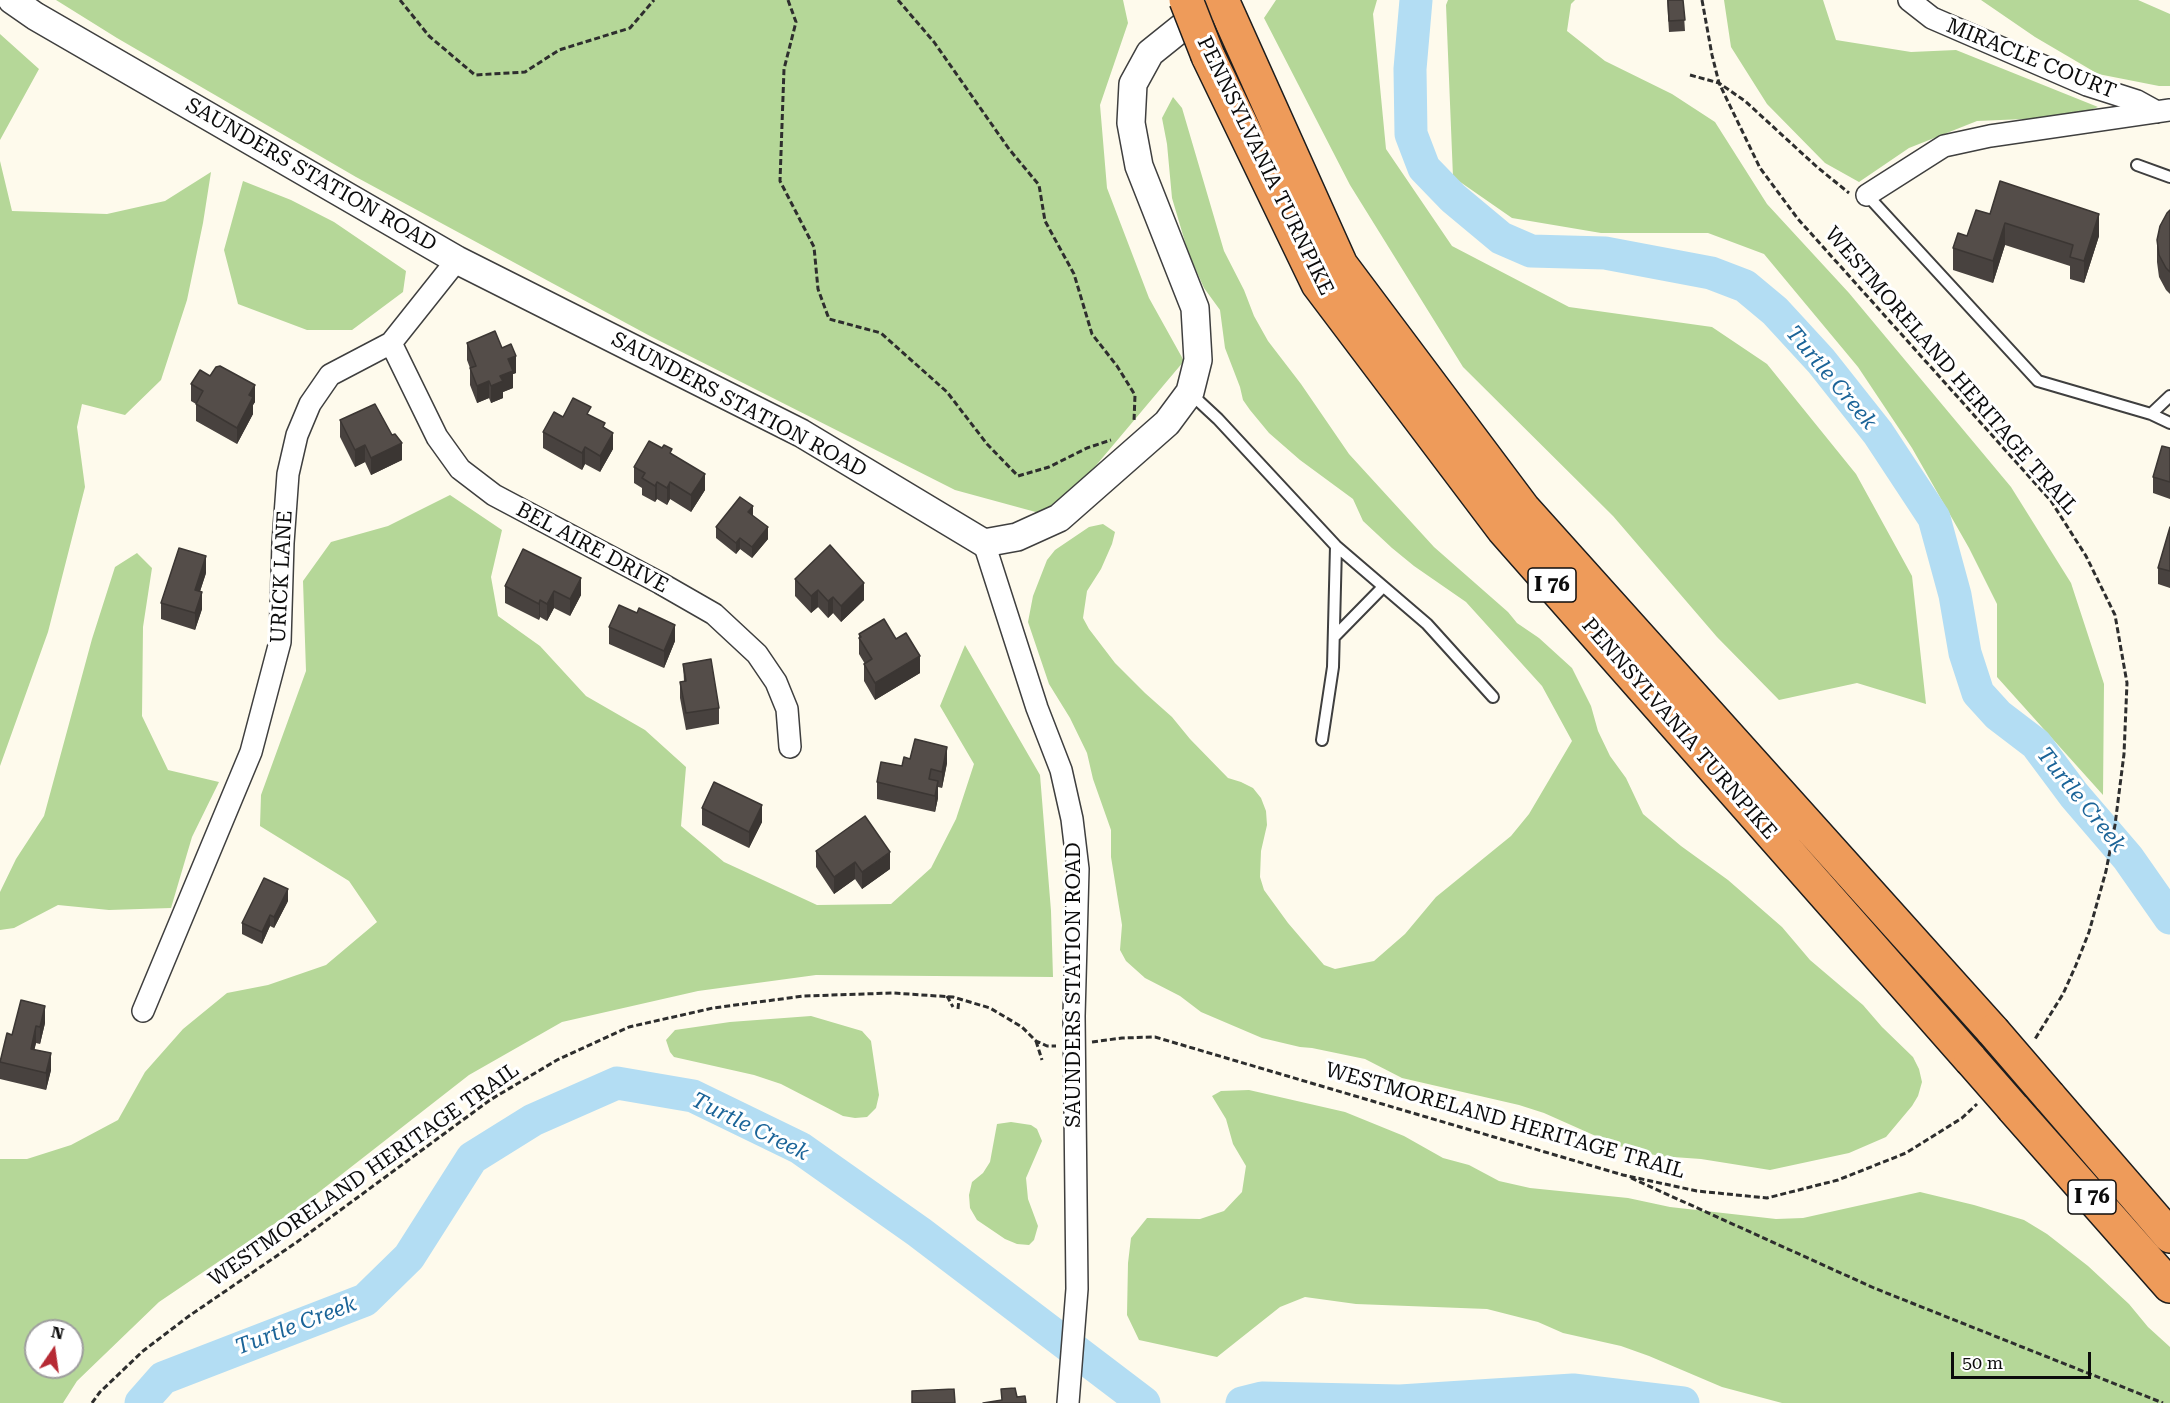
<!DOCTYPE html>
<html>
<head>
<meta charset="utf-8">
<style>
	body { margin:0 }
	#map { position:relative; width:2170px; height:1403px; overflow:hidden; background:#fefaec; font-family:"Roboto Serif",serif }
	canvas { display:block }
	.north { position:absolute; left:24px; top:1319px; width:60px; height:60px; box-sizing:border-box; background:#fff; border:2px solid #9e9e9e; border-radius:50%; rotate:13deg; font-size:16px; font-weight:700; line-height:24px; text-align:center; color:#0c0c0c }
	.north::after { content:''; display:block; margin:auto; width:21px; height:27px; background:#b62a34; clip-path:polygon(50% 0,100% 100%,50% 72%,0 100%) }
	.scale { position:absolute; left:1951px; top:1352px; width:140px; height:27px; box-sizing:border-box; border:3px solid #0c0c0c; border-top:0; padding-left:8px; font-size:18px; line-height:21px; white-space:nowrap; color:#0c0c0c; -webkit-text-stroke:4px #fff; paint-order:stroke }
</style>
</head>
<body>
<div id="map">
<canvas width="2170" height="1403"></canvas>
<div class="north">N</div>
<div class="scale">50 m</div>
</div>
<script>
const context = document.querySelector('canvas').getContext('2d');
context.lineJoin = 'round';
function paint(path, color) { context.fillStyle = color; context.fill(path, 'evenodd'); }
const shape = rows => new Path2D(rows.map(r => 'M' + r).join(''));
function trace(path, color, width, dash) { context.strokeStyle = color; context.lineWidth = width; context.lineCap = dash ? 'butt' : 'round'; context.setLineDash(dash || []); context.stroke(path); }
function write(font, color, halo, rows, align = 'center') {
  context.font = font + ' "Roboto Serif",serif'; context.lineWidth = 6; context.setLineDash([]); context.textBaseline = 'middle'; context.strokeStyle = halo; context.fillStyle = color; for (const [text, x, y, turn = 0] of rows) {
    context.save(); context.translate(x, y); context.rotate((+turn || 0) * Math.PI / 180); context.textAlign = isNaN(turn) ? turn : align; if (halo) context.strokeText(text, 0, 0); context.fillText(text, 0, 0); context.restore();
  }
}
const forest = shape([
	[56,0,1123,0,1128,23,1100,105,1107,188,1149,298,1184,361,1077,488,1043,514,955,490,650,336,356,177,117,38],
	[1276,0,1377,0,1373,14,1386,149,1452,246,1569,307,1712,327,1767,364,1856,474,1912,576,1926,704,1857,683,1779,700,1717,637,1613,516,1463,367,1350,185,1264,18],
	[1448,0,1575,0,1571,4,1567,31,1605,61,1672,94,1715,122,1767,204,1849,293,2011,487,2071,583,2104,684,2103,795,1997,677,1997,604,1969,548,1912,448,1858,367,1764,254,1708,233,1601,233,1512,218,1453,177,1446,5],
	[1724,0,1823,0,1836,40,1911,52,1956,50,2098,107,2071,117,1977,121,1909,148,1859,182,1825,163,1767,104,1731,47],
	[1981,0,2138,0,2170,14,2170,86,2159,86,2098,74,2035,37],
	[0,34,39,69,0,140],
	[1173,97,1182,108,1224,251,1244,290,1254,316,1268,341,1301,384,1349,454,1434,547,1508,612,1517,623,1539,638,1572,668,1591,706,1598,731,1610,756,1626,778,1643,814,1681,846,1728,880,1782,927,1810,960,1863,1005,1882,1027,1913,1057,1919,1069,1922,1082,1918,1096,1912,1106,1886,1137,1849,1153,1770,1170,1701,1159,1659,1156,1633,1150,1616,1145,1544,1113,1519,1105,1402,1078,1365,1059,1312,1048,1300,1047,1262,1038,1201,1012,1180,996,1145,978,1126,961,1120,950,1122,925,1111,857,1111,830,1093,779,1087,753,1070,718,1049,684,1028,622,1033,596,1047,560,1055,550,1089,527,1103,524,1115,532,1112,544,1101,569,1087,591,1083,618,1089,629,1115,663,1145,693,1172,717,1190,739,1228,778,1241,782,1253,788,1261,798,1266,811,1267,825,1261,851,1260,877,1264,890,1288,923,1324,965,1335,969,1374,961,1405,934,1436,897,1511,836,1529,814,1572,741,1542,686,1466,602,1414,566,1392,548,1363,521,1353,499,1300,460,1269,433,1250,410,1243,400,1240,387,1225,348,1220,310,1204,288,1188,252,1172,198,1167,144,1162,118],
	[0,161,12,211,107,214,165,201,211,172,203,223,187,300,161,380,125,415,82,404,77,427,85,487,48,632,0,766],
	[243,181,291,200,334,222,406,271,403,292,352,330,307,330,238,304,224,250],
	[450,495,502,530,491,577,498,616,540,646,586,696,645,730,686,767,681,826,724,862,817,905,891,904,931,868,956,819,974,764,940,706,965,645,1040,775,1051,911,1053,977,816,975,698,991,562,1022,469,1075,305,1203,159,1302,77,1381,63,1403,0,1403,0,1159,27,1159,71,1145,118,1120,145,1072,183,1029,227,993,268,985,326,965,377,922,349,881,260,826,261,795,306,671,303,581,331,542,388,526],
	[36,1331,72,1331,72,1367,36,1367],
	[137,553,152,568,143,627,142,716,168,770,219,782,192,837,171,908,109,910,58,905,14,928,0,930,0,892,16,859,44,816,92,639,115,567],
	[811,1016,862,1031,871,1041,879,1095,876,1108,867,1117,855,1118,843,1116,781,1084,754,1075,674,1057,670,1052,666,1040,675,1030,730,1022],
	[1249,1090,1345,1112,1404,1136,1443,1158,1469,1165,1499,1181,1530,1188,1628,1198,1670,1207,1776,1219,1803,1218,1920,1192,1974,1205,2024,1220,2047,1234,2088,1266,2129,1304,2148,1327,2170,1347,2170,1403,1782,1403,1722,1387,1649,1356,1621,1346,1563,1333,1538,1322,1487,1309,1356,1304,1305,1297,1280,1307,1217,1357,1139,1340,1127,1315,1128,1263,1131,1238,1147,1218,1200,1219,1224,1211,1242,1192,1246,1166,1233,1144,1226,1119,1212,1096,1221,1091],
	[1011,1122,1031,1125,1037,1129,1042,1141,1026,1178,1028,1199,1038,1226,1034,1240,1029,1245,1017,1244,1005,1239,977,1220,970,1208,969,1195,972,1182,983,1173,990,1162,997,1124]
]);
const river = shape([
	[1416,0,1410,69,1411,134,1424,168,1453,198,1501,238,1531,251,1605,253,1711,273,1745,286,1775,311,1821,361,1878,433,1934,518,1955,595,1965,653,1978,693,1998,715,2036,744,2074,795,2128,858,2170,918],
	[141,1403,163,1378,365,1300,409,1257,472,1158,533,1120,617,1083,693,1096,800,1148,919,1232,1144,1403],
	[1242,1403,1262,1398,1400,1401,1573,1390,1683,1403]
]);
const path = shape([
	[400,0,429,36,475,75,525,72,559,50,630,28,654,0],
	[788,0,796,22,784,69,780,181,814,247,818,289,829,319,881,333,947,392,987,444,1018,476,1049,467,1087,448,1111,440],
	[898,0,934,42,1009,149,1039,185,1045,221,1074,274,1092,334,1117,366,1135,395,1134,421],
	[1702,0,1712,55,1719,83,1760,168,1798,219,2051,501,2086,556,2115,615,2127,683,2124,754,2115,825,2106,871,2089,932,2076,965,2063,994,2035,1039],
	[1690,75,1719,83,1745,101,1817,167,1849,193],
	[947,996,953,1007],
	[958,1009,959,999],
	[1036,1041,1042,1060],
	[1092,1042,1122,1038,1155,1037,1623,1175,1697,1191,1767,1198,1838,1180,1906,1153,1962,1118,1977,1104],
	[1631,1178,1874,1288,2163,1403],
	[92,1403,100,1392,143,1351,189,1316,297,1242,490,1100,557,1060,629,1027,713,1008,804,996,893,993,953,997,990,1008,1022,1027,1036,1041,1047,1046,1056,1046]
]);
const service = shape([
	[2137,165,2170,177],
	[1867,195,2038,381,2151,414,2170,396],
	[1190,393,1218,419,1336,546,1427,624,1493,697],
	[2151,414,2170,423],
	[1334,637,1383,587],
	[1322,740,1333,667,1336,546]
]);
const minor = shape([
	[1909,0,1932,18,2087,85,2137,101,2157,112],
	[1867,195,1944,146,1990,136,2170,110],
	[391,343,437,437,460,469,494,495,660,583,714,614,757,654,776,682,787,709,790,747],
	[984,543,1037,708,1061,770,1072,819,1078,869,1074,1016,1077,1289,1068,1403],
	[143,1011,251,752,280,642,283,543,288,474,297,435,310,404,330,375,391,343,457,260]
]);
const tertiary = shape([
	[12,0,35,16,457,260,801,433,984,543,1017,537,1059,518,1167,423,1190,392,1198,360,1195,308,1139,166,1131,123,1133,84,1150,53,1216,0]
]);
const motorway = shape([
	[1222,0,1341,265,1523,508,1993,1031],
	[1208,56,1318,284,1503,529,1971,1060],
	[2049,1096,2170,1236],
	[2013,1108,2170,1286]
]);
const motorwayBridge = shape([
	[1186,0,1208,56],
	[1993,1031,2049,1096],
	[1971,1060,2013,1108]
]);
const wall = shape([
	[1667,0,1683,0,1685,31,1669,32],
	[2170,210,2170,294,2166,290,2159,277,2157,262,2157,240],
	[1990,214,2099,236,2084,283,2070,279,2070,266,2005,245,1993,283,1953,270,1953,248,1967,236],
	[467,343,502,348,516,373,513,374,513,388,503,392,503,398,491,403,489,398,477,403,470,385,470,368,467,360],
	[191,384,255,402,253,405,253,414,237,444,196,421,196,404,191,401],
	[591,416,605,428,613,449,600,472,585,464,582,470,543,448,543,432,563,417],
	[340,420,402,460,371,475,365,462,355,467,340,437],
	[662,448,672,454,705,490,691,512,670,499,667,505,657,499,655,502,642,495,642,488,634,483,634,467],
	[2170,448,2170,499,2153,493,2153,477],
	[753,516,768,539,752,558,740,549,736,554,716,538,716,527],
	[2170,527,2170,588,2158,584,2158,568],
	[523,549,581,595,570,616,554,608,547,621,540,617,539,620,505,603,505,586],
	[206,573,200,591,202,609,195,630,161,619,161,603],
	[795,579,864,600,841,622,833,613,828,618,818,607,811,613,795,596],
	[609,627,675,641,664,668,609,644],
	[859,634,896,639,920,673,875,700,864,681,864,664,865,664,859,654],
	[683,664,719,708,719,724,686,730,680,698,680,682,684,681],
	[910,759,947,763,942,788,938,787,938,798,935,812,877,799,877,782,902,766],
	[702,808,762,822,749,848,702,825],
	[816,851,890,869,862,889,855,879,834,894,816,867],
	[288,901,274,928,270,926,262,944,242,934,242,923],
	[45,1023,40,1044,36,1043,34,1050,51,1070,46,1090,0,1079,0,1062,12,1035]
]);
const shadedWall = shape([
	[2099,214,2099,236,2084,283,2084,261],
	[2005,223,2005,245,1993,283,1993,261],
	[516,356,516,373,513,374,513,388,503,392,503,398,491,403,491,386,500,376,508,359],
	[489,381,489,398,477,403,477,386],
	[255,385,255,402,253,405,253,414,237,444,237,428,249,395],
	[613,433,613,449,600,472,600,456],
	[402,443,402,460,371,475,371,458],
	[365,445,365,462,355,467,355,450],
	[585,447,585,464,582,470,582,453],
	[705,474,705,490,691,512,691,495],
	[657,482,657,499,655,502,655,486],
	[670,482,670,499,667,505,667,488],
	[753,506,753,518,748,512],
	[768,527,768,539,752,558,752,547],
	[740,538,740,549,736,554,736,543],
	[206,556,206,573,195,607,195,590],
	[581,578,581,595,570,616,570,599],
	[864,583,864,600,841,622,841,606],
	[818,590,818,607,811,613,811,596],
	[554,591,554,608,547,621,547,604],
	[202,592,202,609,195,630,195,613],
	[833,597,833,613,828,618,828,601],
	[540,600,540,617,539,620,539,604],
	[675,625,675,641,664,668,664,651],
	[920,656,920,673,875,700,875,683],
	[947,747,947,763,942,788,942,772],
	[938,781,938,798,935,812,935,796],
	[762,805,762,822,749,848,749,832],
	[890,852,890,869,862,889,862,872],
	[855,862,855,879,834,894,834,877],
	[288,889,288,901,274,928,274,917],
	[270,915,270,926,262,944,262,932],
	[45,1006,45,1023,40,1044,40,1027],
	[36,1026,36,1043,31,1065,31,1049],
	[51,1053,51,1070,46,1090,46,1073]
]);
const building = shape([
	[1668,0,1683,0,1685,20,1669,21,1668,0],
	[2000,181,2099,214,2084,261,2070,257,2073,245,2005,223,1993,261,1953,248,1958,233,1967,236,1976,210,1990,214,2000,181],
	[2170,210,2170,272,2166,268,2159,255,2157,240,2160,226,2167,213,2170,210],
	[495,331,502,348,511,344,516,356,508,359,513,371,500,376,503,381,491,386,489,381,477,386,470,368,476,366,467,343,495,331],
	[220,366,255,385,249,395,253,397,237,428,196,404,203,391,191,384,200,370,210,376,216,367,220,366],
	[573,398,591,407,587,414,605,423,603,427,613,433,600,456,585,447,582,453,543,432,554,412,563,417,573,398],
	[375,404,392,435,395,434,402,443,371,458,365,445,355,450,340,420,375,404],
	[649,441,662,448,664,445,672,449,670,453,705,474,691,495,670,482,667,488,657,482,655,486,642,478,645,473,634,467,649,441],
	[2162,446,2170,448,2170,482,2153,477,2162,446],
	[740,497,753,506,748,512,768,527,752,547,740,538,736,543,716,527,740,497],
	[2170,527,2170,571,2158,568,2170,527],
	[830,545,864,583,841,606,833,597,828,601,818,590,811,596,795,579,830,545],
	[179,548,206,556,195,590,202,592,195,613,161,603,179,548],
	[523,549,581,578,570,599,554,591,547,604,540,600,539,604,505,586,523,549],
	[619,605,637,613,639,608,675,625,664,651,609,627,619,605],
	[884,619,896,639,906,633,920,656,875,683,864,664,872,659,859,638,861,637,859,634,884,619],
	[711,659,719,708,686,713,680,682,686,681,683,664,711,659],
	[915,739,947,747,942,772,931,769,929,779,938,781,935,796,877,782,881,762,902,766,904,757,910,759,915,739],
	[714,782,762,805,749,832,702,808,714,782],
	[865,816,890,852,862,872,855,862,834,877,816,851,865,816],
	[264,878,288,889,274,917,270,915,262,932,242,923,264,878],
	[21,1000,45,1006,40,1027,36,1026,31,1049,51,1053,46,1073,0,1062,7,1033,12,1035,21,1000],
	[1015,1388,1017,1397,1025,1396,1026,1403,983,1403,1002,1400,1001,1389,1015,1388],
	[954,1389,955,1403,912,1403,912,1391,954,1389]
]);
const shields = [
	[1552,585,48],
	[2092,1197,48]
];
const shieldNames = [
	["I 76",1552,585],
	["I 76",2092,1197]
];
const streetNames = [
	["MIRACLE COURT",2031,59,22],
	["PENNSYLVANIA TURNPIKE",1265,166,64],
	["SAUNDERS STATION ROAD",311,175,30],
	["WESTMORELAND HERITAGE TRAIL",1951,371,49],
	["SAUNDERS STATION ROAD",739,405,28],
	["BEL AIRE DRIVE",592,548,28],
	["URICK LANE",282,577,-87],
	["PENNSYLVANIA TURNPIKE",1679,729,49],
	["SAUNDERS STATION ROAD",1074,985,-90],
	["WESTMORELAND HERITAGE TRAIL",1505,1121,16],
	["WESTMORELAND HERITAGE TRAIL",364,1175,-35]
];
const waterNames = [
	["Turtle Creek",1831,378,50],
	["Turtle Creek",2081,800,51],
	["Turtle Creek",750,1127,26],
	["Turtle Creek",296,1326,-21]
];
paint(forest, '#b5d798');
trace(river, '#b3ddf3', 33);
trace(service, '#3f3f3f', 14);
trace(minor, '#3f3f3f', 24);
trace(tertiary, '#3f3f3f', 30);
trace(motorway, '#1d1d1d', 36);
trace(path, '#2e2e2e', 3, [6, 3]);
trace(service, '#fff', 10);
trace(minor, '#fff', 21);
trace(tertiary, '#fff', 27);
trace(motorway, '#ee9b5a', 33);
trace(motorwayBridge, '#1d1d1d', 36, []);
trace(motorwayBridge, '#ee9b5a', 33);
paint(wall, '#48423f');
paint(shadedWall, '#3b3633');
paint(building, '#544d49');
trace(building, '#3b3633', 1.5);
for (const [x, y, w] of shields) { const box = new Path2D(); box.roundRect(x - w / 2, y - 17, w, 34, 4.5); context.fillStyle = '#fff'; context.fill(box); trace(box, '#0c0c0c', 1.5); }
write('bold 20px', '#0c0c0c', null, shieldNames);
write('21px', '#0c0c0c', '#fff', streetNames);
write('italic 22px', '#1b6498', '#fff', waterNames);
</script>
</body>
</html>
